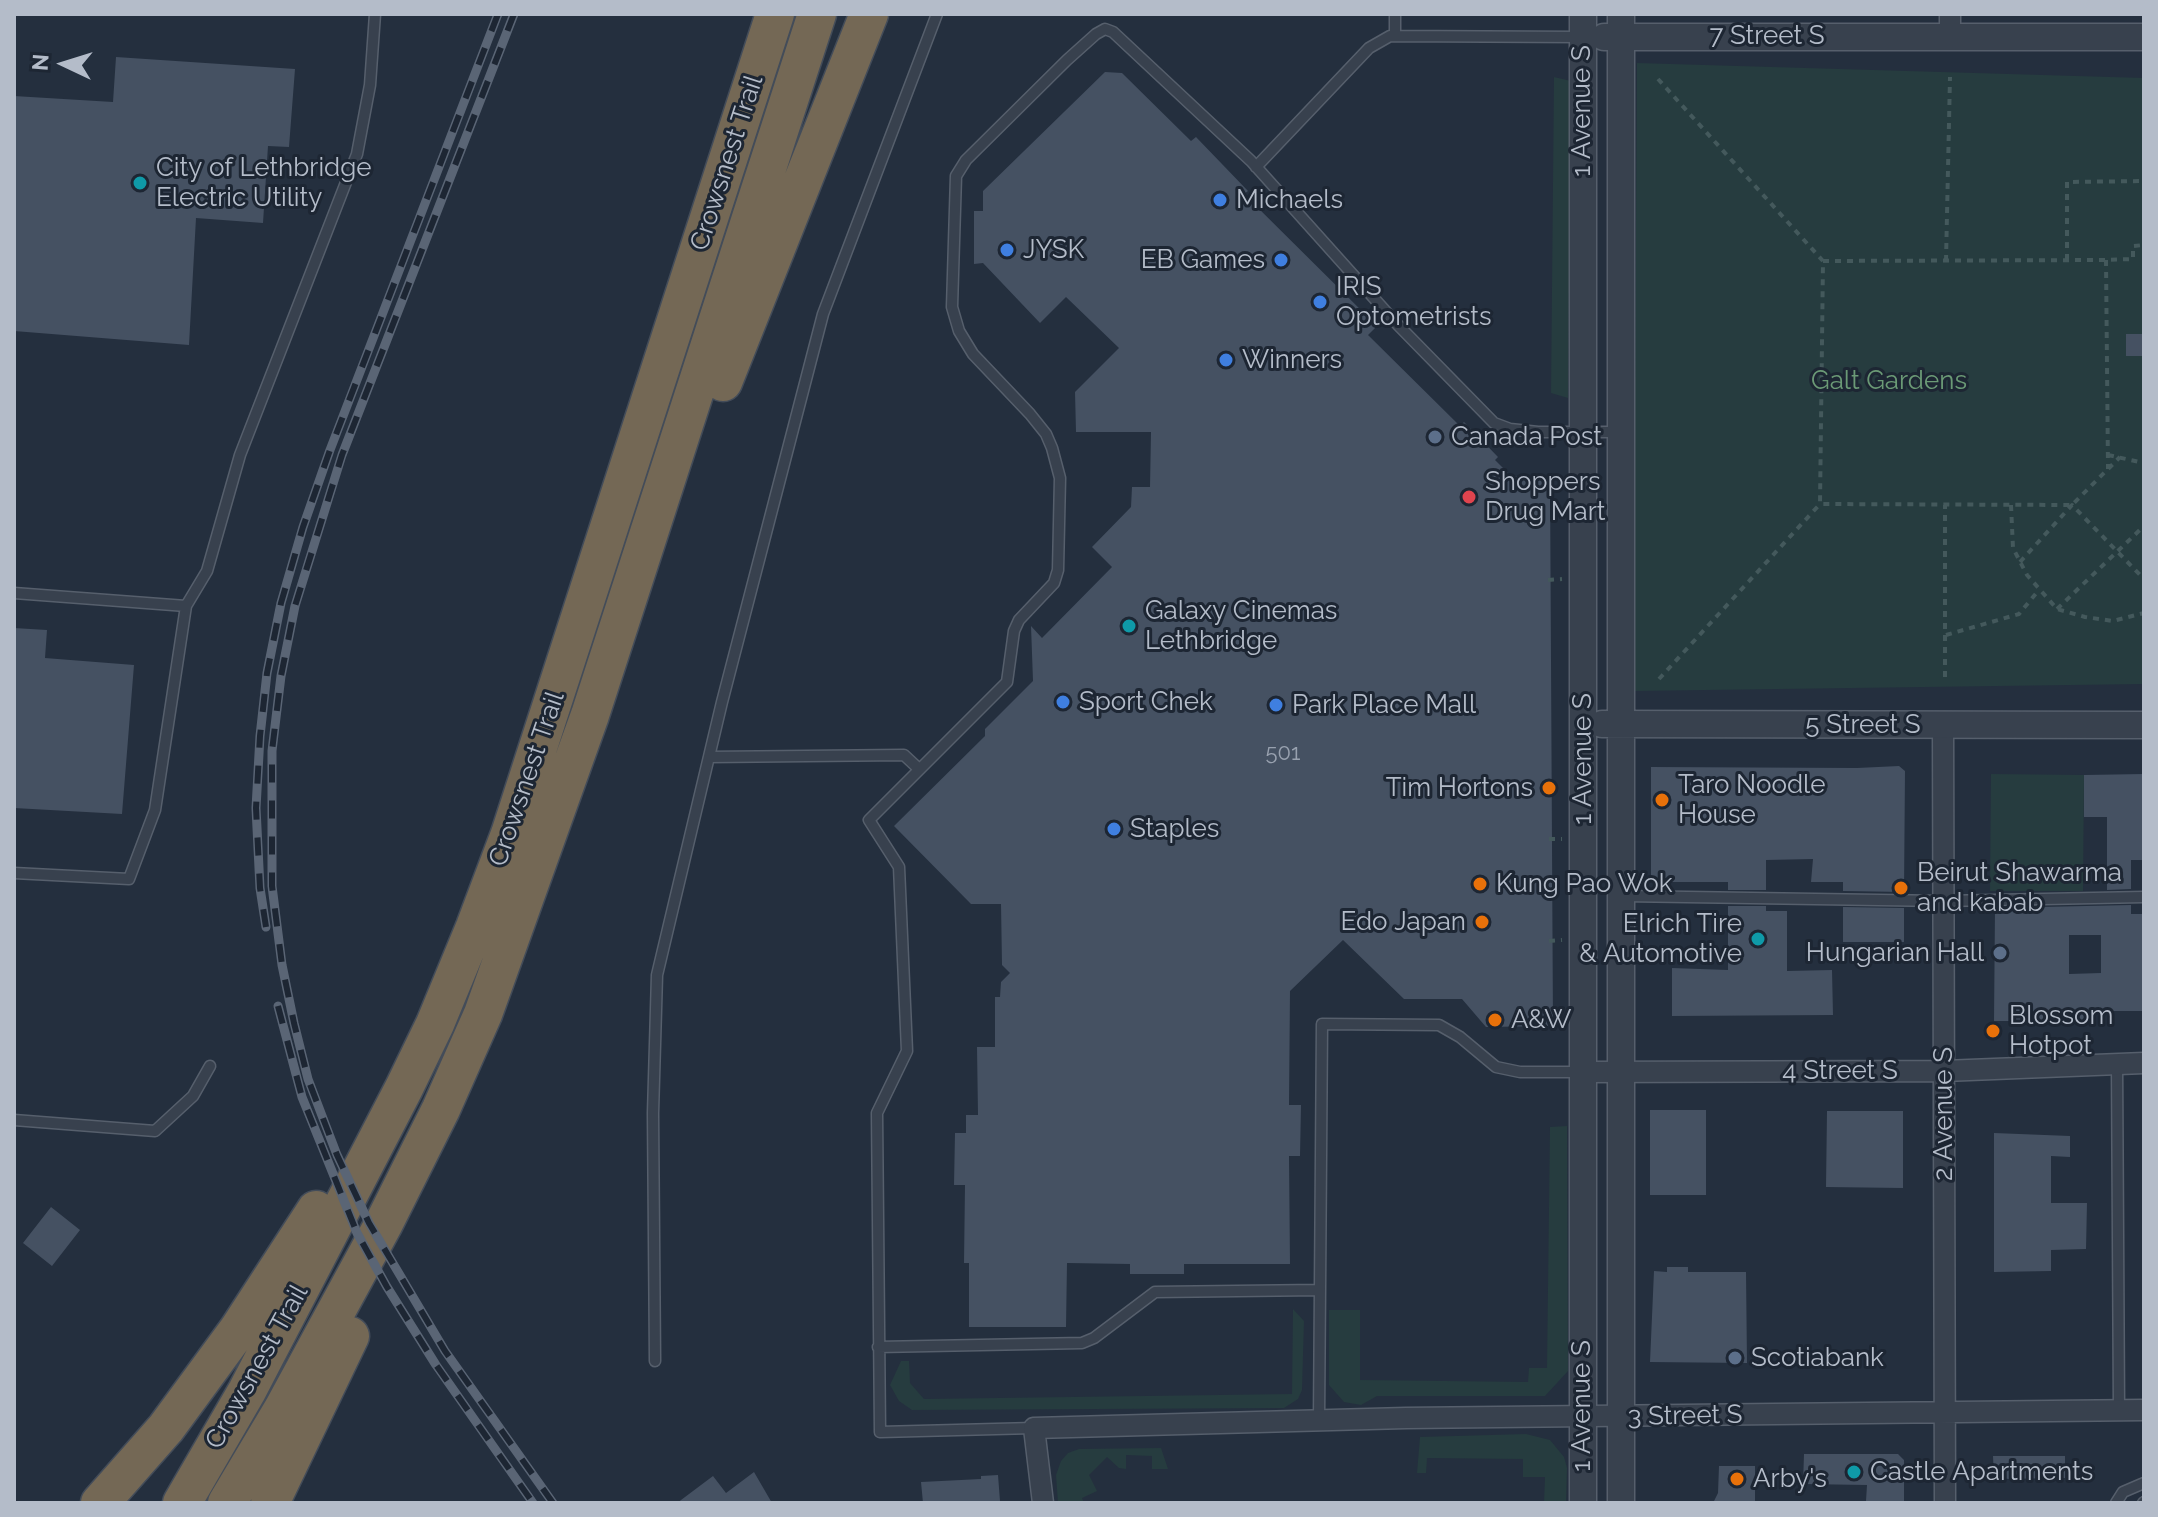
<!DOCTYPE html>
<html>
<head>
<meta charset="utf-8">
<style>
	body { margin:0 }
	#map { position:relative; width:2158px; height:1517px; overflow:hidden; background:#242f3e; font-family:Raleway,sans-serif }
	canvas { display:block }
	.frame { position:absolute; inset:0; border:16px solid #b4bcc9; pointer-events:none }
	.north { position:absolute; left:24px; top:24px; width:80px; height:80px; -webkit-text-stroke:6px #1d2633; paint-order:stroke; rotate:274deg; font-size:22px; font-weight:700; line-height:32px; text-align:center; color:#b4bcc9 }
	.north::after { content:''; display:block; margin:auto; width:28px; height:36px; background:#b4bcc9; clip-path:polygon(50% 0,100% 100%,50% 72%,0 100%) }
</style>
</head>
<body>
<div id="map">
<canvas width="2158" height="1517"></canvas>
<div class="frame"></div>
<div class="north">N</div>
</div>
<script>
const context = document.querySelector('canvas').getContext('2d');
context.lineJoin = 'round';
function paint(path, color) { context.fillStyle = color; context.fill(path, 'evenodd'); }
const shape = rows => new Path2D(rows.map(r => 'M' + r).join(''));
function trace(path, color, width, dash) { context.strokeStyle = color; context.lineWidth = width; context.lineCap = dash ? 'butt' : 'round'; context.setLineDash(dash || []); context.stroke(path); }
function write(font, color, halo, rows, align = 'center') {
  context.font = font + ' Raleway,sans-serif'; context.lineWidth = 6; context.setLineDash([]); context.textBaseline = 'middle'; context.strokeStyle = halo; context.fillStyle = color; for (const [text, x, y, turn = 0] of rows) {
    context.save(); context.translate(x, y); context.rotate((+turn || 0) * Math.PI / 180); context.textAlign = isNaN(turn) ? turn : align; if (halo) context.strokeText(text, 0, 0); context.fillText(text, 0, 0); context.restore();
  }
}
const green = shape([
	[1637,63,2144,78,2144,684,1633,691],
	[1554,77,1571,81,1568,398,1551,393],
	[1991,774,2084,775,2083,891,1990,891],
	[1567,1126,1568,1371,1545,1396,1377,1396,1361,1405,1344,1402,1329,1385,1329,1310,1360,1310,1360,1380,1528,1382,1529,1368,1547,1368,1550,1127],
	[1293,1309,1304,1321,1302,1390,1298,1399,1284,1408,912,1410,899,1401,890,1385,901,1361,909,1361,910,1383,924,1399,1292,1394],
	[1526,1434,1550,1440,1564,1457,1567,1468,1566,1503,1544,1503,1545,1477,1523,1477,1523,1459,1427,1458,1426,1473,1417,1473,1420,1437],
	[1161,1448,1168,1469,1152,1469,1152,1456,1126,1455,1126,1469,1119,1468,1107,1457,1089,1475,1097,1491,1082,1498,1084,1503,1058,1503,1056,1475,1061,1461,1068,1453,1079,1449]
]);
const building = shape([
	[116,57,295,69,289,147,268,146,263,223,196,218,189,345,14,331,14,96,113,102],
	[1105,72,1122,73,1191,141,1196,137,1248,191,1244,194,1377,326,1368,335,1460,426,1464,422,1498,457,1495,460,1511,476,1550,476,1553,1026,1486,1027,1462,999,1404,999,1343,940,1290,991,1289,1105,1301,1105,1300,1156,1289,1156,1290,1264,1184,1264,1184,1274,1130,1274,1130,1264,1067,1263,1066,1327,969,1327,969,1263,964,1263,965,1185,954,1185,955,1133,966,1133,966,1115,978,1115,977,1047,995,1047,995,997,1000,997,1001,982,1010,973,1002,965,1001,904,971,904,894,826,985,736,985,729,1033,681,1031,626,1042,638,1112,567,1092,547,1131,507,1132,487,1150,487,1151,432,1076,432,1075,392,1119,348,1066,297,1040,323,983,263,974,264,974,211,983,211,983,191],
	[2126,334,2144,334,2144,356,2126,356],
	[14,628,47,630,45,658,134,665,122,814,14,808],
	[1899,766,1905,771,1904,892,1843,891,1843,882,1811,882,1813,859,1766,860,1766,890,1728,890,1728,882,1651,882,1651,767,1857,768],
	[2144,774,2144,860,2131,860,2131,889,2107,890,2107,817,2084,817,2084,775],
	[2131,905,2131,914,2144,914,2144,1011,2088,1011,2088,1021,1994,1021,1995,908],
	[2069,935,2101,935,2101,973,2069,974],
	[1728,906,1766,906,1766,911,1787,911,1787,971,1832,970,1833,1015,1672,1016,1672,968,1728,970],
	[1843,907,1904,908,1904,942,1843,942],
	[1650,1110,1706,1110,1706,1195,1650,1195],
	[1827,1111,1903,1111,1903,1188,1826,1187],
	[1994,1133,2070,1136,2070,1157,2051,1156,2051,1203,2087,1203,2086,1249,2051,1250,2051,1271,1994,1272],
	[51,1207,80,1230,52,1266,23,1243],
	[1667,1267,1688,1267,1688,1272,1746,1272,1747,1363,1650,1362,1654,1271,1667,1272],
	[1804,1454,1898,1454,1904,1460,1904,1502,1866,1501,1867,1485,1803,1484],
	[1993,1456,2065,1456,2065,1478,1994,1479],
	[1719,1466,1755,1466,1755,1503,1713,1503,1718,1493],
	[754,1472,772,1503,677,1503,713,1476,726,1493],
	[998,1475,1000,1501,998,1503,923,1503,921,1482,981,1479,981,1476]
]);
const path = shape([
	[1658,79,1823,261,1820,504,2072,505,2120,457],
	[2067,260,2067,182,2144,181],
	[2106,260,2108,469],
	[1823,261,2106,260,2133,259,2133,246,2144,245],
	[1946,261,1950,77],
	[2108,455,2144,463],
	[2011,505,2013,548,2027,575,2057,609,2085,617,2113,621,2144,613],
	[2020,562,2072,505,2144,579],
	[1548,580,1562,579],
	[2057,609,2144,526],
	[1946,635,2019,614,2038,591],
	[1945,677,1945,505],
	[1659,679,1820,504],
	[1549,839,1562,839],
	[1549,941,1562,940]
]);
const service = shape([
	[1395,35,1395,14],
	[1256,167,1369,48,1390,36,1581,37],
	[14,593,186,606],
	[709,757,904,755,919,769],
	[14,873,129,879,155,810,186,606,207,571,240,455,357,154,370,85,375,14],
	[1623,896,1943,901,2144,897],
	[2117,1064,2119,1410],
	[14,1120,155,1131,193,1096,210,1066],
	[878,1347,1082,1343,1094,1338,1155,1292,1319,1290],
	[655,1361,653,1113,657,975,722,702,823,314,937,14],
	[1319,1420,1322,1024,1439,1025,1460,1037,1496,1067,1520,1072,1582,1072],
	[1034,1428,880,1432,877,1113,907,1051,899,867,869,820,1007,682,1014,631,1019,620,1054,583,1058,570,1060,478,1052,448,1046,434,1030,414,973,354,959,331,952,307,956,176,966,160,1067,60,1096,34,1105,29,1113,32,1251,161,1398,325,1494,423,1510,429,1538,432,1620,432],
	[2116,1503,2123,1492,2144,1483],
	[2143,1503,2144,1502]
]);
const minor = shape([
	[1950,35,1950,14],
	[1943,725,1945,1503],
	[1584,1072,1944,1071,2144,1063],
	[1043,1503,1034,1428,1406,1418,2144,1410]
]);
const tertiary = shape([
	[1583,14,1583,1503],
	[1621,14,1621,1503],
	[1604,37,2144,37],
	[1602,724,2144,725]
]);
const motorway = shape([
	[723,382,869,14],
	[100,1503,166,1428,238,1330,316,1210],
	[182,1503,247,1391,404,1088,435,1024,475,927,510,834,775,14],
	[227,1503,283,1409,383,1225,441,1109,483,1014,590,715,817,14],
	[270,1503,350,1336]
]);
const rail = shape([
	[514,14,342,455,295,606,281,676,272,751,272,886,282,965,294,1023,308,1079,337,1155,369,1223,445,1351,553,1503],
	[266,927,260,888,256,808,260,736,267,673,281,603,303,527,330,450,498,14],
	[278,1006,302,1097,357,1233,387,1287,436,1365,533,1503]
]);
const markers = [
	[140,183,8,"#0f9aa8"],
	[1220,200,8,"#3f7fe0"],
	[1007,250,8,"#3f7fe0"],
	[1281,260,8,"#3f7fe0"],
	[1320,302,8,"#3f7fe0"],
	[1226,360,8,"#3f7fe0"],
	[1435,437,8,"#5c6f8a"],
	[1469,497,8,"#e0444e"],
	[1129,626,8,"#0f9aa8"],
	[1063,702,8,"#3f7fe0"],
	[1276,705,8,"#3f7fe0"],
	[1549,788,8,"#e8710a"],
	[1662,800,8,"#e8710a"],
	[1114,829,8,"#3f7fe0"],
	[1480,884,8,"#e8710a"],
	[1901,888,8,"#e8710a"],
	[1482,922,8,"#e8710a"],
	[1758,939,8,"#0f9aa8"],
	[2000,953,8,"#5c6f8a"],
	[1495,1020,8,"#e8710a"],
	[1993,1031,8,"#e8710a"],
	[1735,1358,8,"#5c6f8a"],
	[1854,1472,8,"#0f9aa8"],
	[1737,1479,8,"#e8710a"]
];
const numberNames = [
	["501",1283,753]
];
const streetNames = [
	["7 Street S",1767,36],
	["1 Avenue S",1582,111,-90],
	["Crowsnest Trail",727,163,-72],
	["5 Street S",1863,725],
	["1 Avenue S",1583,759,-90],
	["Crowsnest Trail",527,779,-71],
	["4 Street S",1840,1071],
	["2 Avenue S",1944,1114,-90],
	["Crowsnest Trail",257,1367,-61],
	["1 Avenue S",1582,1406,-90],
	["3 Street S",1685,1416,-1]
];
const poiNames = [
	["City of Lethbridge",156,168],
	["Electric Utility",156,198],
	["Michaels",1236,200],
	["JYSK",1023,250],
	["EB Games",1265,260,"right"],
	["IRIS",1336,287],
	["Optometrists",1336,317],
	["Winners",1242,360],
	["Canada Post",1451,437],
	["Shoppers",1485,482],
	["Drug Mart",1485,512],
	["Galaxy Cinemas",1145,611],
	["Lethbridge",1145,641],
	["Sport Chek",1079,702],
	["Park Place Mall",1292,705],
	["Taro Noodle",1678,785],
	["House",1678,815],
	["Tim Hortons",1533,788,"right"],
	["Staples",1130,829],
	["Beirut Shawarma",1917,873],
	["and kabab",1917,903],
	["Kung Pao Wok",1496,884],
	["Edo Japan",1466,922,"right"],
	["Elrich Tire",1742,924,"right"],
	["& Automotive",1742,954,"right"],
	["Hungarian Hall",1984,953,"right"],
	["Blossom",2009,1016],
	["Hotpot",2009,1046],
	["A&W",1511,1020],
	["Scotiabank",1751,1358],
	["Castle Apartments",1870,1472],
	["Arby's",1753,1479]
];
const parkNames = [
	["Galt Gardens",1889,381]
];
paint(green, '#263c3f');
paint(building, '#455162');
trace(service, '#565f6c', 13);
trace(minor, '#565f6c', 23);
trace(tertiary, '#565f6c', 29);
trace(motorway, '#434c59', 41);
trace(path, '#44595c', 4, [6, 6]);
trace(service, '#38414e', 10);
trace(minor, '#38414e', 20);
trace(tertiary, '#38414e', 26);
trace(motorway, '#746855', 38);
trace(rail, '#5a6575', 9);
trace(rail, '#1d2633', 6, [18]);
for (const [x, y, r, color] of markers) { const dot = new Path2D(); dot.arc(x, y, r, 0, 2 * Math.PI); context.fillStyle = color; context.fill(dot); trace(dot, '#1d2633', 3); }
write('22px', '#98a1af', null, numberNames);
write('26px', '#b4bcc9', '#1d2633', streetNames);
write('26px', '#b4bcc9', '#1d2633', poiNames, 'left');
write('26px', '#6b9a76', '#1d2633', parkNames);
</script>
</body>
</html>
